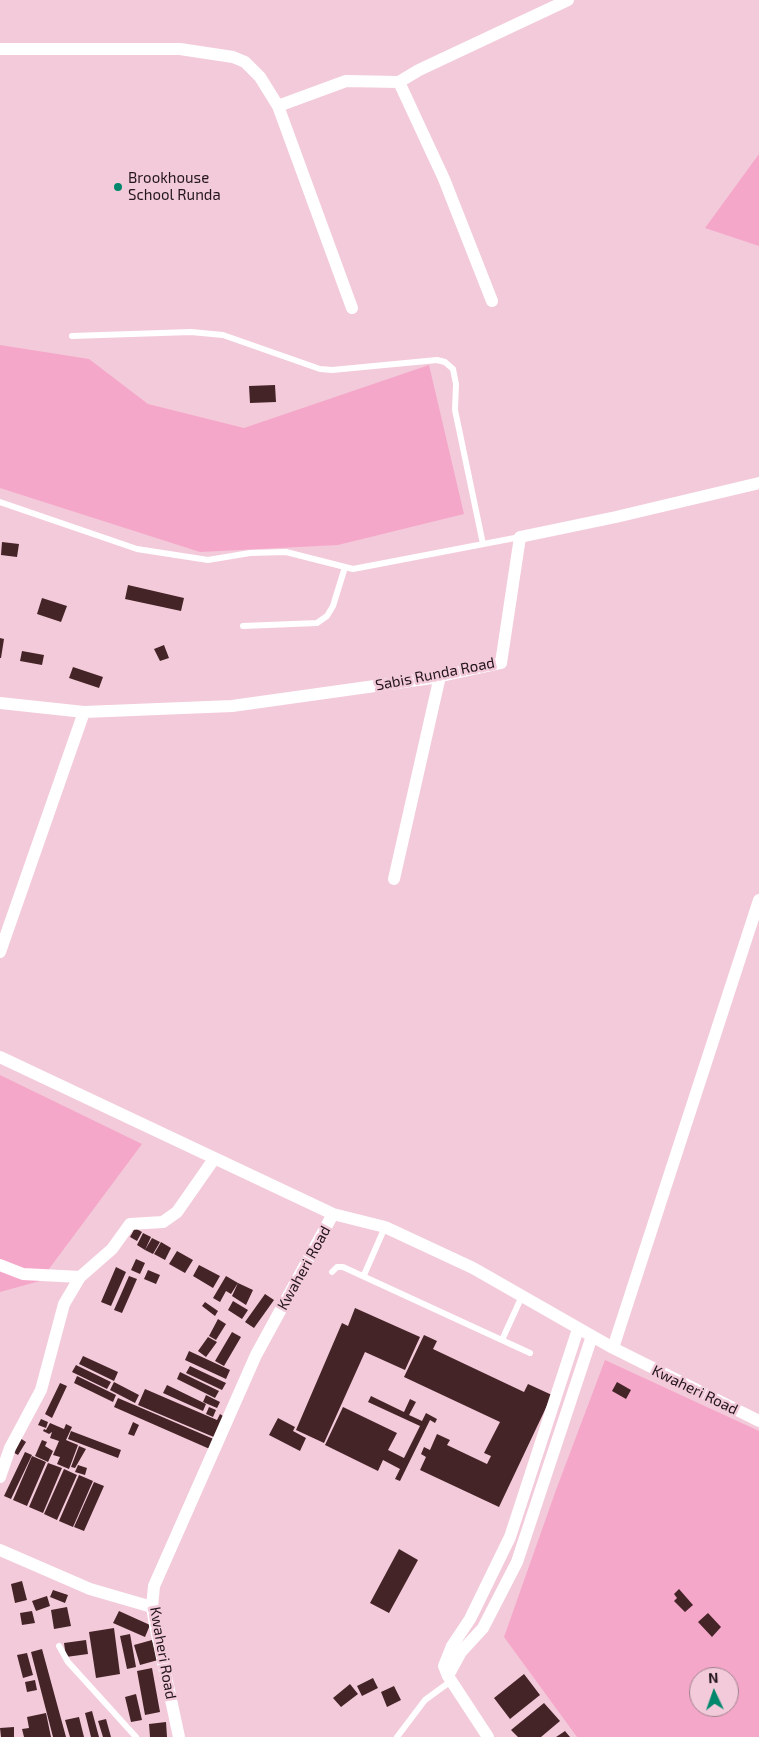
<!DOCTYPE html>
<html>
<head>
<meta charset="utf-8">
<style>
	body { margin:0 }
	#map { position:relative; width:759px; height:1737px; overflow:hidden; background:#f3cada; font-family:"Exo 2",sans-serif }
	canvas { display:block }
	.north { position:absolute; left:689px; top:1667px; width:50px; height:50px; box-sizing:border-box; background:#f3cada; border:1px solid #a0828e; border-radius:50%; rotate:357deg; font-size:14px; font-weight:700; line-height:20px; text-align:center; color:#23151b }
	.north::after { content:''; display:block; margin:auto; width:18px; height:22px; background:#00876c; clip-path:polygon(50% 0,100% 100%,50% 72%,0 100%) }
</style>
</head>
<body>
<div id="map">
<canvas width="759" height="1737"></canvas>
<div class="north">N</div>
</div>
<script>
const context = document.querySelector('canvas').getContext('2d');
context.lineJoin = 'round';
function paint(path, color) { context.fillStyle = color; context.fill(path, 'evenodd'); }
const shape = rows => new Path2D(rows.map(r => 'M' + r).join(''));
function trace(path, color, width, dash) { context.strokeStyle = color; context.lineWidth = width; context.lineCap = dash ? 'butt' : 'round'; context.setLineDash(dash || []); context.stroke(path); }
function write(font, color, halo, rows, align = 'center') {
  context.font = font + ' "Exo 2",sans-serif'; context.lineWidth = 5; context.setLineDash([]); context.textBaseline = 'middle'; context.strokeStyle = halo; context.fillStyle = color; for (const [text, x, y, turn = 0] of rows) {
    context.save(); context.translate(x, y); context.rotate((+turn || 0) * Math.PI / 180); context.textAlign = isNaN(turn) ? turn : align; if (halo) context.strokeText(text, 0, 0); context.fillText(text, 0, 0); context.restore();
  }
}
const green = shape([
	[759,154,759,246,705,228],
	[0,345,89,359,148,404,244,428,429,365,464,514,338,545,200,552,0,488],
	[0,1075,142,1144,40,1281,0,1292],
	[605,1360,759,1431,759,1737,577,1737,504,1637,556,1490],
	[699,1677,729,1677,729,1707,699,1707]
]);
const building = shape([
	[275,385,276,402,250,403,249,386],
	[2,542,19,544,17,557,1,555],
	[128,585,184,598,181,611,125,599],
	[42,598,67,606,61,622,37,614],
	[0,638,4,639,1,658,0,658],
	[164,645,169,658,160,661,154,649],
	[22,651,44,655,42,665,20,661],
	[73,667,103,677,99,688,69,678],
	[135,1228,142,1232,137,1241,130,1237],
	[143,1233,151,1237,145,1250,137,1245],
	[152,1238,160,1242,153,1254,145,1250],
	[161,1242,171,1248,165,1260,154,1254],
	[177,1251,193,1260,185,1273,169,1264],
	[136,1259,145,1263,140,1274,131,1270],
	[199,1265,220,1276,213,1288,193,1276],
	[116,1267,126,1272,111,1306,101,1302],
	[148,1270,160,1275,156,1284,144,1279],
	[129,1276,137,1279,122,1313,114,1310],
	[226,1276,238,1283,231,1294,226,1291,220,1302,213,1298],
	[238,1283,253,1290,246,1305,232,1296],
	[265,1294,274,1300,254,1328,245,1322],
	[233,1301,248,1310,242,1319,228,1310],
	[205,1302,218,1311,215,1316,202,1306],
	[355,1308,420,1337,405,1370,365,1352,324,1443,296,1430,342,1323,348,1326],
	[218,1319,226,1324,216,1340,209,1336],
	[232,1332,241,1337,224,1366,215,1361],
	[424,1335,437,1341,433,1349,524,1392,528,1384,552,1395,499,1507,420,1470,426,1457,421,1454,424,1447,430,1450,437,1434,450,1440,447,1445,487,1464,491,1456,484,1453,500,1422,404,1377],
	[208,1337,217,1342,206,1357,198,1351],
	[189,1351,230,1370,226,1379,185,1360],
	[83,1356,118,1372,114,1381,79,1364],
	[76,1365,111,1382,107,1389,72,1372],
	[190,1366,226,1383,222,1390,186,1373],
	[180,1372,219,1391,215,1398,177,1379],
	[77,1376,116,1395,113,1402,74,1383],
	[114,1382,139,1395,135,1403,110,1390],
	[617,1382,631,1390,626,1399,612,1391],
	[60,1383,67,1386,52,1418,45,1414],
	[167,1385,206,1404,203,1411,163,1393],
	[145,1389,217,1420,220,1414,226,1418,216,1438,138,1405],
	[206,1395,220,1402,217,1408,203,1402],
	[371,1396,404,1412,410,1399,416,1402,409,1415,422,1421,426,1413,437,1419,435,1423,430,1420,400,1481,395,1479,400,1469,383,1460,378,1471,325,1445,343,1407,397,1433,388,1450,404,1458,420,1426,368,1402],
	[118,1398,216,1440,212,1450,114,1407],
	[209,1407,216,1410,213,1417,206,1414],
	[278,1418,295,1427,293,1431,306,1438,300,1451,269,1435],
	[41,1419,48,1422,46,1428,38,1425],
	[133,1422,139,1425,134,1436,128,1434],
	[50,1423,64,1429,66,1424,72,1427,66,1440,78,1445,69,1469,57,1464,60,1457,53,1455,59,1441,50,1438,52,1432,49,1434,43,1431,44,1429,46,1430],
	[71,1431,121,1450,118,1458,68,1439],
	[20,1438,26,1442,18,1455,11,1451],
	[42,1440,47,1442,45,1446,53,1451,48,1462,35,1456],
	[79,1446,86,1449,75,1468,71,1467],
	[25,1452,32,1455,11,1499,4,1496],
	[32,1456,46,1462,27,1506,13,1500],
	[48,1463,62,1468,43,1513,29,1507],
	[78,1465,87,1468,85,1475,75,1472],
	[64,1469,77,1475,57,1520,44,1514],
	[79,1475,93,1481,73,1527,59,1521],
	[94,1482,104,1486,84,1531,74,1527],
	[399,1549,418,1560,389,1613,370,1603],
	[22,1581,27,1600,15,1603,11,1584],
	[679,1589,693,1605,685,1612,674,1601,677,1598,674,1594],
	[53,1590,68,1595,65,1603,50,1597],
	[47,1596,50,1606,36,1611,32,1601],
	[67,1607,71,1626,54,1629,51,1610],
	[32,1611,35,1623,22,1625,20,1613],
	[119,1611,150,1625,145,1637,113,1623],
	[708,1613,721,1627,712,1637,698,1622],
	[114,1628,120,1674,96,1678,89,1632],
	[130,1634,136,1667,127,1669,120,1636],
	[86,1640,88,1654,66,1657,64,1643],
	[152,1640,158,1660,140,1665,134,1645],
	[42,1649,66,1737,53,1737,31,1652],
	[27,1653,33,1675,23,1678,17,1655],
	[152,1668,160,1712,145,1715,137,1671],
	[524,1674,540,1695,510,1719,494,1698],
	[373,1678,378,1688,362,1696,357,1686],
	[35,1680,37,1690,27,1692,25,1682],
	[350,1684,358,1694,341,1707,333,1698],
	[394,1686,401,1700,387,1707,381,1692],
	[136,1694,142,1720,131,1722,125,1697],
	[544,1703,560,1721,541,1737,518,1737,511,1730],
	[92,1711,99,1737,91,1737,85,1713],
	[46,1713,51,1737,24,1737,22,1729,29,1728,27,1717],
	[79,1717,84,1737,70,1737,65,1720],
	[106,1719,111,1737,103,1737,98,1721],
	[166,1722,167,1737,150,1737,149,1724],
	[14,1727,14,1737,1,1737,0,1728],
	[565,1731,570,1737,556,1737]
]);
const service = shape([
	[72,336,191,332,223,335,320,369,332,370,437,360,445,362,453,369,456,384,455,410,483,544],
	[0,502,137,549,208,560,250,553,286,552,353,569,520,537],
	[243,626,317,623,327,616,333,606,345,567],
	[332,1272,337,1267,343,1267,530,1353],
	[364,1275,385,1227],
	[502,1340,522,1296],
	[59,1646,68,1662,136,1737],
	[397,1737,425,1700,451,1681]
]);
const minor = shape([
	[0,49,180,49,233,57,245,62,260,77,278,106,346,81,399,82,419,70,568,0],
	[399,82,444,179,492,301],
	[278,106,352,308],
	[0,703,84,712,232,706,432,678,501,663,520,537,616,517,759,483],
	[394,879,440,676],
	[0,952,84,712],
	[0,1057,333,1214,385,1227,473,1268,613,1348,759,1421],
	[0,1265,23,1274,80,1277],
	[613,1348,759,900],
	[0,1477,10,1448,41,1390,64,1304,80,1277,112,1249,130,1224,163,1222,177,1212,214,1159],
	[0,1550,90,1589,152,1607],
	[449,1674,461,1652,483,1628,517,1562,592,1336],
	[179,1737,155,1625,152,1607,154,1586,256,1355,333,1214],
	[488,1737,448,1676,444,1666,452,1646,470,1619,510,1537,578,1329]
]);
const markers = [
	[118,187,5,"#00876c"]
];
const poiNames = [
	["Brookhouse",128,178],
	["School Runda",128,195]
];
const streetNames = [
	["Sabis Runda Road",435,674,-11],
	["Kwaheri Road",304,1268,-61],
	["Kwaheri Road",695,1390,26],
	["Kwaheri Road",163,1653,80]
];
paint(green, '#f5a7c9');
paint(building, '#452428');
trace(service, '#fff', 6);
trace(minor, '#fff', 12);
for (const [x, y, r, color] of markers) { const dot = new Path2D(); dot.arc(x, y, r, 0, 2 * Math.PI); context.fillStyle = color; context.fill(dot); trace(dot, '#f3cada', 2); }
write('15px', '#23151b', '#f3cada', poiNames, 'left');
write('15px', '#23151b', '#f3cada', streetNames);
</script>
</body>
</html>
